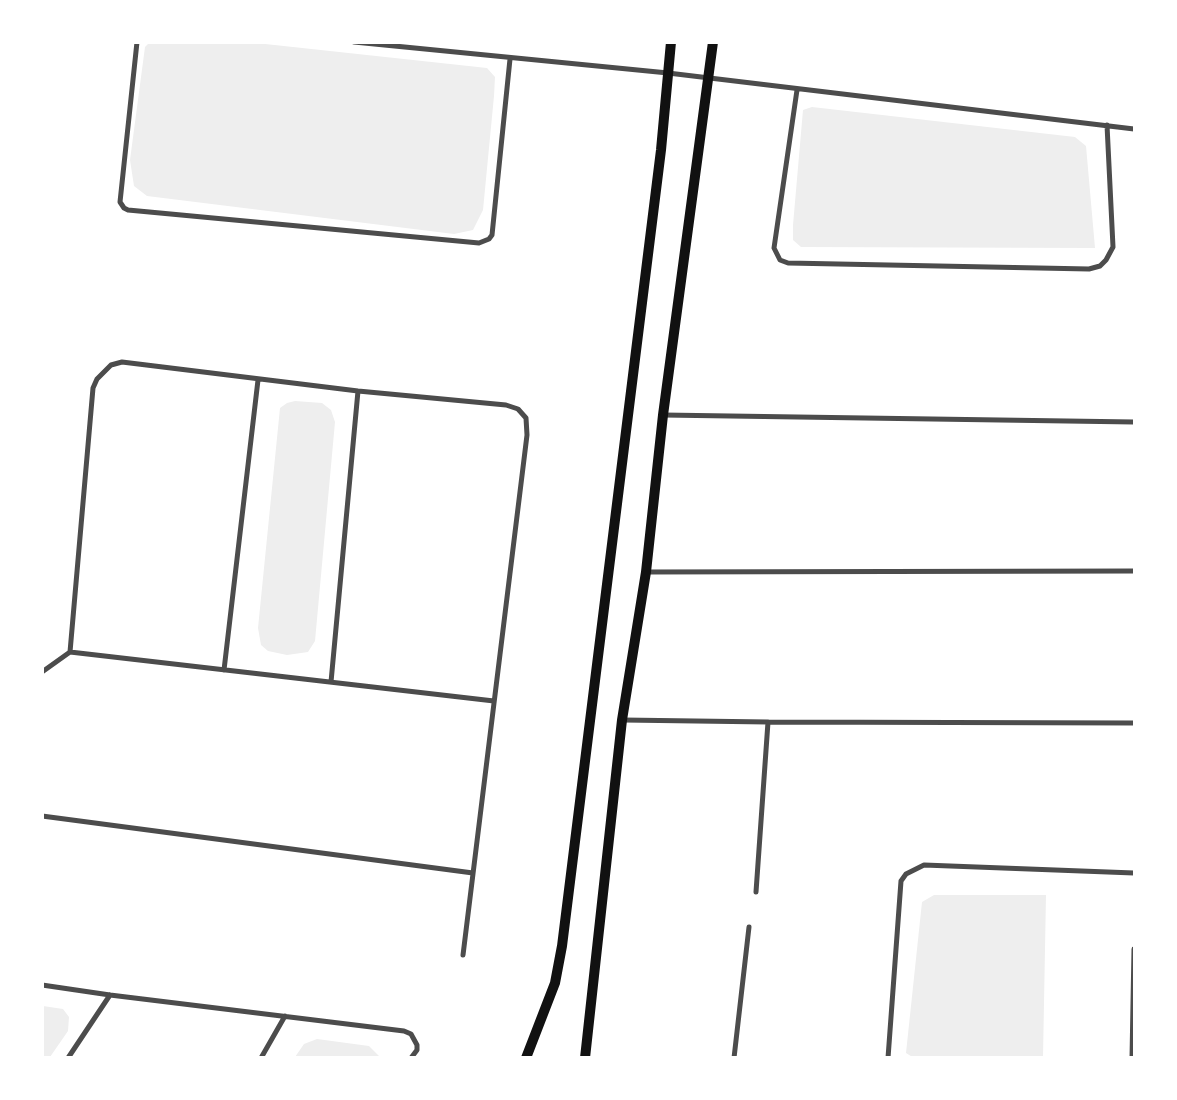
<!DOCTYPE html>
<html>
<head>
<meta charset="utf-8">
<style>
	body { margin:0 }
	#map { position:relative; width:1177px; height:1100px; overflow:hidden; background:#fff; font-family:"Alegreya Sans",sans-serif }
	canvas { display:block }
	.frame { position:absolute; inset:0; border:44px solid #fff; pointer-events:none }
</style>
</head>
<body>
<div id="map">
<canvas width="1177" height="1100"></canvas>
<div class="frame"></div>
</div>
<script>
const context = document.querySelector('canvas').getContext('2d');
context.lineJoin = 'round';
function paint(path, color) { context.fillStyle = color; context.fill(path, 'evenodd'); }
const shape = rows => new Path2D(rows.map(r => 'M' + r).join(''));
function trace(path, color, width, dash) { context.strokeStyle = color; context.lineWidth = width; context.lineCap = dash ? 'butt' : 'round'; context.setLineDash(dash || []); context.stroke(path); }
const green = shape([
	[149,43,256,43,487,68,495,77,494,96,483,210,473,230,454,234,147,196,134,186,130,160,145,47],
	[812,107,1075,137,1086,146,1095,248,801,247,793,240,793,225,803,110],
	[295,401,322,403,331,410,335,422,315,641,308,652,287,655,268,651,261,645,258,628,280,408,287,403],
	[934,895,1046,895,1043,1057,914,1058,906,1053,922,902],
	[43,1006,63,1009,69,1017,68,1031,50,1057,43,1057],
	[317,1039,369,1046,379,1056,295,1057,304,1044]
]);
const minor = shape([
	[137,42,120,202,124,208,128,210,479,243,489,239,492,235,510,59],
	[354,42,668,73,1134,129],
	[797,90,774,248,780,260,788,263,1089,269,1100,266,1106,260,1113,247,1107,125],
	[663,415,1134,422],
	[646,572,1134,571],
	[70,652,494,701],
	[224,670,258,380],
	[42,672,70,652,93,388,97,379,111,365,122,362,358,391,506,405,518,409,526,418,527,435,463,955],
	[331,682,358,391],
	[623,720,768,722,1134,723],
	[42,816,473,873],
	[756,892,768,722],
	[42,985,110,995,404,1031,411,1034,417,1045,417,1050,411,1058],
	[68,1058,110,995],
	[261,1058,285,1016],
	[734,1058,749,927],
	[888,1058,901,881,906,874,924,865,1134,873],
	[1132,1058,1134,949]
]);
const secondary = shape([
	[526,1058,555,983,562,946,661,150,671,42],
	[585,1058,622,720,646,572,663,415,713,42]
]);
paint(green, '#eee');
trace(minor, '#4c4c4c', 5);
trace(secondary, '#111', 10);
</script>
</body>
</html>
